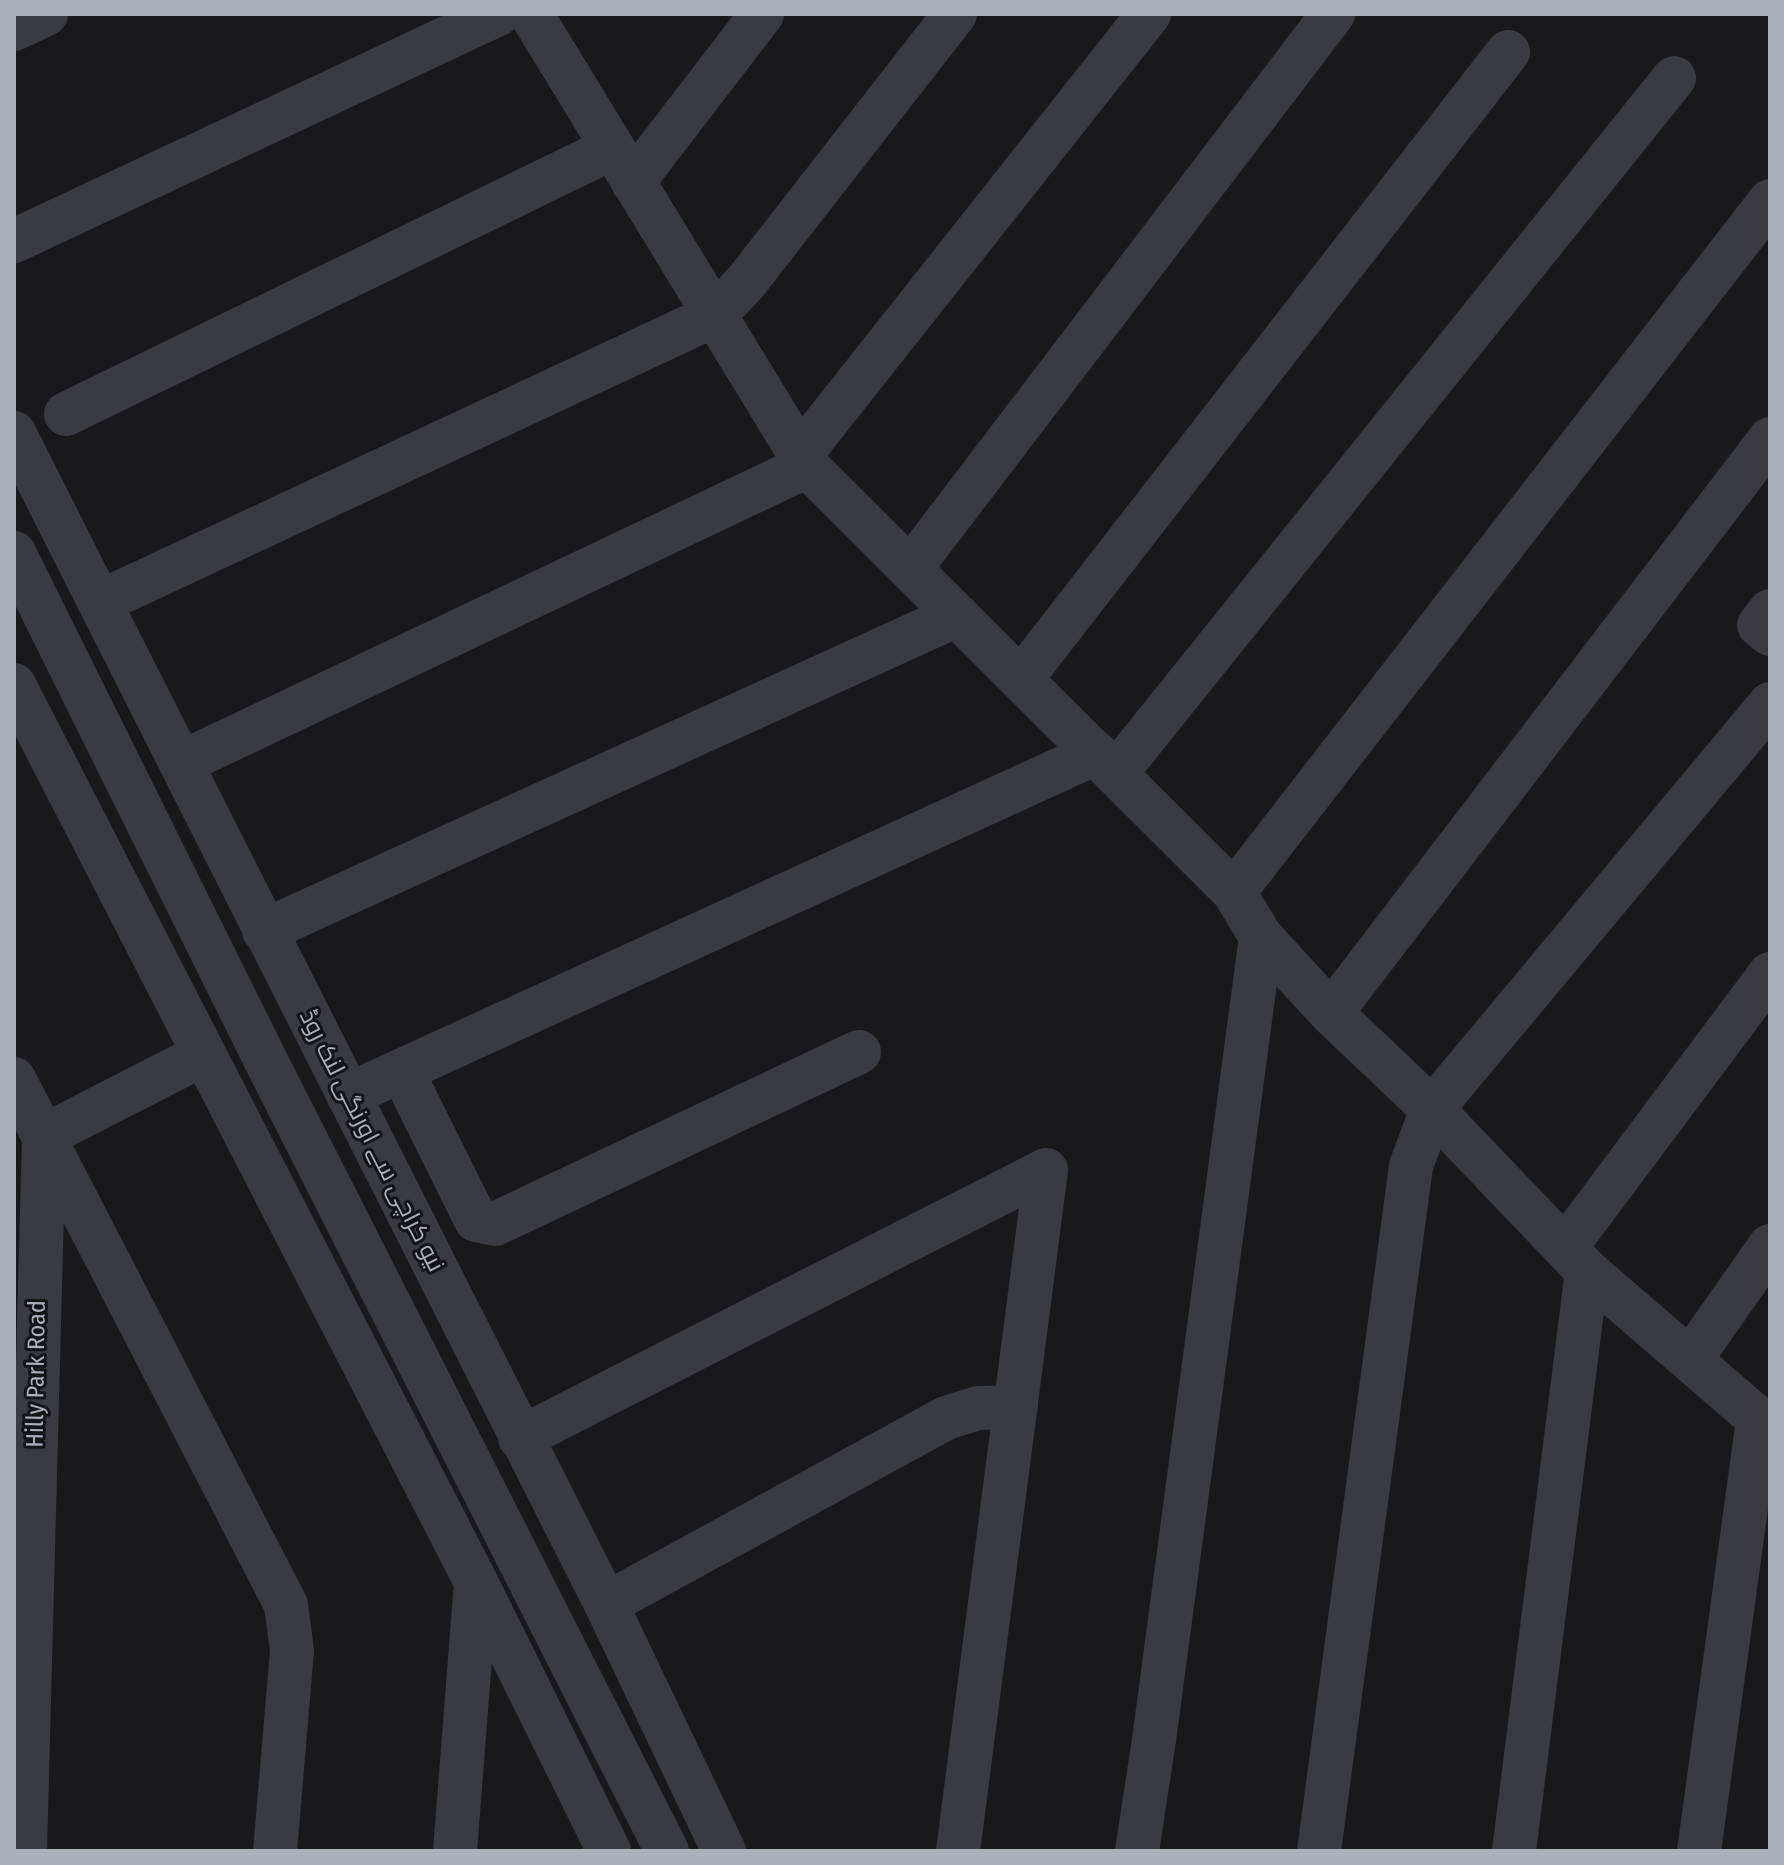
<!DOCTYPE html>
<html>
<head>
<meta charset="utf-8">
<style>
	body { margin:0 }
	#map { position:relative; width:1784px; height:1865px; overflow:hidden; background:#19191c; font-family:"Fira Sans Condensed",sans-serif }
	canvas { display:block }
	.frame { position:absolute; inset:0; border:16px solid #acb0bb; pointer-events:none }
</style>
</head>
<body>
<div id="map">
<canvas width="1784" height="1865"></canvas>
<div class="frame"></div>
</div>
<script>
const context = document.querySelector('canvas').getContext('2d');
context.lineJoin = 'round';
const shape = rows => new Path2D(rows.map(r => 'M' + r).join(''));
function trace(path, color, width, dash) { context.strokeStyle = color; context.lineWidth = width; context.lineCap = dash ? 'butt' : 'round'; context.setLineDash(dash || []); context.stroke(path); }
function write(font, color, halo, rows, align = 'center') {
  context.font = font + ' "Fira Sans Condensed",Cairo,sans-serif'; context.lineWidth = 6; context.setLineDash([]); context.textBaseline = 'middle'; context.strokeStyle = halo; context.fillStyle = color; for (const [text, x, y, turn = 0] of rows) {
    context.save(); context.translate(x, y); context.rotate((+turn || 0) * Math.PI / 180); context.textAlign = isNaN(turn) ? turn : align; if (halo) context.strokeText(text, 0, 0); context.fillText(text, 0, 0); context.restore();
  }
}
const minor = shape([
	[531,14,807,466,1234,892,1261,937,1331,1013,1432,1109,1587,1271,1770,1429],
	[14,29,46,14],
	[633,182,762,14],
	[14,241,498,14],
	[66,414,612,148],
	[14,433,606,1604,724,1851],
	[800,455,1149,14],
	[14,553,269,1067,667,1851],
	[910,569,1333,14],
	[100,602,715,315,746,282,955,14],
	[1770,611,1759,625,1770,634],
	[1021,679,1508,52],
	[14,685,476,1582,455,1851],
	[181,763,807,466],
	[1116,773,1674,78],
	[1234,892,1770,201],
	[264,931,957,615],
	[1331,1013,1770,439],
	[402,1071,476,1220,495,1224,859,1052],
	[14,1079,286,1605,292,1651,275,1851],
	[348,1095,1096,753],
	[1565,1248,1770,974],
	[1690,1360,1770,1246],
	[520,1438,1046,1170],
	[476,1582,609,1851],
	[606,1604,946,1418,978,1408,1016,1407],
	[25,1851,44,1136,204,1054],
	[958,1851,1046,1170],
	[1137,1851,1154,1740,1261,937],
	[1319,1851,1411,1166,1432,1109,1770,704],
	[1514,1851,1587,1271],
	[1699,1851,1758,1420]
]);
const streetNames = [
	["نیو کراچی سے اورنگی لنک روڈ",371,1141,63],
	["Hilly Park Road",37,1374,-89]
];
trace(minor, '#3a3b41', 44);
write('24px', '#acb0bb', '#141417', streetNames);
</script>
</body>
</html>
